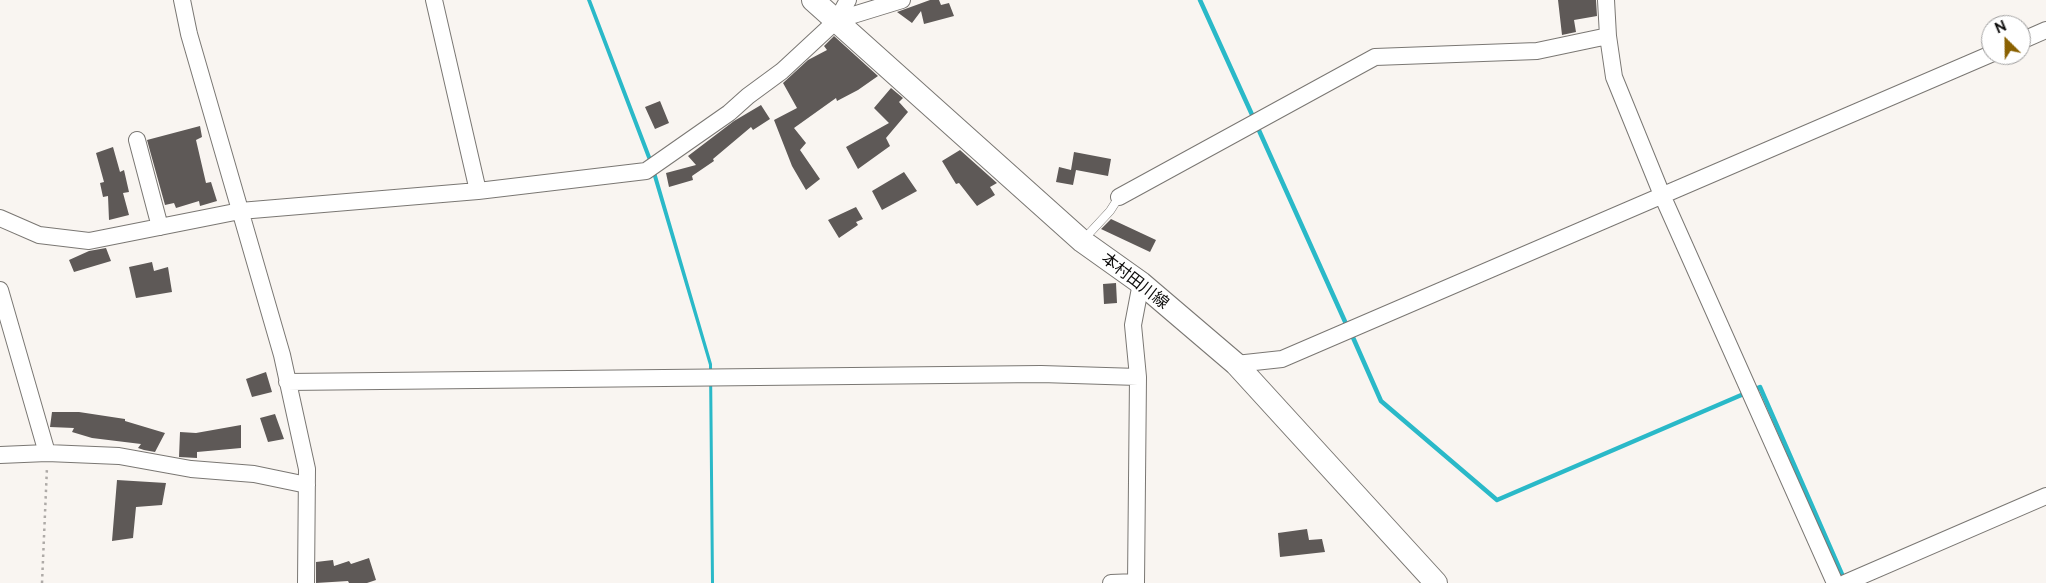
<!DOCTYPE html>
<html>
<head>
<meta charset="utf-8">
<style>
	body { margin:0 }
	#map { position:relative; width:2046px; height:583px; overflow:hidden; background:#f9f5f1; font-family:Raleway,sans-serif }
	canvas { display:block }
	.north { position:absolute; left:1981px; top:15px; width:50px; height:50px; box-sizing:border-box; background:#fff; border:1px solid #9f9e9e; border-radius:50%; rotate:337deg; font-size:14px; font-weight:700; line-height:20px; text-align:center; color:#0e0d0c }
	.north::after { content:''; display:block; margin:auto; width:18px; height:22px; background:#8a6101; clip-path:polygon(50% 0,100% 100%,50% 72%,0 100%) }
</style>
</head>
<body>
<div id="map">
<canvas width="2046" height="583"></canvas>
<div class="north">N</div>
</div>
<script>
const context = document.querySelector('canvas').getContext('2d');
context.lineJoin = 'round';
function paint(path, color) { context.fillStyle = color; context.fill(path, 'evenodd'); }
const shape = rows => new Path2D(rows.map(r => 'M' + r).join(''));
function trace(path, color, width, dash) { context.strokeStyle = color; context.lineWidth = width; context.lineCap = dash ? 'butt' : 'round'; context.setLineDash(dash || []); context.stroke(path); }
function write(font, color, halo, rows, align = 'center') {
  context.font = font + ' Raleway,"Noto Sans JP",sans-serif'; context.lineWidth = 5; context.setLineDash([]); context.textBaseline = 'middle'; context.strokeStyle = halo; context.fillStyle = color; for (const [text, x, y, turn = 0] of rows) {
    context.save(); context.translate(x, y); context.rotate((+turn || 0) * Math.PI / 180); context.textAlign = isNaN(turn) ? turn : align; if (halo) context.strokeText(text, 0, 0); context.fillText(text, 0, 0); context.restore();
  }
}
const water = shape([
	[587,0,591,0,653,162,712,364,714,583,711,583,709,365,649,163]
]);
const stream = shape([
	[1200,0,1254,119],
	[1257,126,1347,326],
	[1351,333,1381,401,1497,500,1746,393],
	[1753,390,1760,387,1844,579]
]);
const building = shape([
	[930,0,939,0,941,5,949,3,954,16,924,24,921,11,912,23,897,12],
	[1558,0,1596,0,1597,16,1574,20,1576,32,1562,35],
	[834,36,878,76,858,90,837,101,836,98,794,128,806,143,800,150,820,179,806,190,792,166,774,120,797,108,783,83,808,60,827,50,824,46],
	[891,88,903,98,899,102,908,112,886,138,890,146,858,169,846,147,889,123,874,108],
	[660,101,669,123,655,129,645,107],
	[761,105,770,119,753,130,751,127,713,159,714,161,692,176,693,180,669,187,666,173,696,165,688,156,734,121],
	[200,126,202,137,196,140,206,183,211,182,217,201,200,206,199,201,176,208,174,203,165,205,147,140],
	[113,147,120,172,124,170,129,192,123,193,129,215,109,220,108,196,103,197,100,183,104,182,96,153],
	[960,150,997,183,990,187,995,195,977,206,959,183,956,184,942,161],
	[1074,152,1111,159,1108,176,1076,170,1073,185,1056,182,1059,167,1071,170],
	[904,172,917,191,882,210,872,191],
	[856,207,863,219,856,222,858,225,839,238,828,220],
	[1111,219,1156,240,1150,252,1101,229],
	[106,248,111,261,74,272,69,260,89,251],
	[152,262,154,271,168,267,172,292,136,298,129,267],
	[1116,283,1117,303,1104,304,1103,284],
	[266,372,272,392,252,397,246,379],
	[52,412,79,412,125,419,125,421,165,433,155,452,144,450,138,448,141,444,92,438,72,432,74,428,50,427],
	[275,414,284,439,268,442,260,418],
	[241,425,241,448,197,452,197,458,179,457,180,432,196,433],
	[117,480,166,483,162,505,136,507,133,538,112,541],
	[1307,529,1309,540,1322,539,1325,552,1280,557,1278,533],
	[369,558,376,580,367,583,349,583,348,581,316,583,316,562,333,560,334,566,349,561,351,564]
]);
const path = shape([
	[42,583,47,467]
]);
const lane = shape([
	[1084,239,1110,211,1119,197]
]);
const street = shape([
	[182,0,189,34,282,355,307,469,306,583],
	[434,0,478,191],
	[1606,0,1608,36,1614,77,1662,195,1835,583],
	[837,20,902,0],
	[2021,41,2046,30],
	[137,140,160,227],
	[1119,197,1375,57,1537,51,1608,36],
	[0,218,39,235,89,241,240,211,478,191,646,171,729,113,748,96,782,71,837,20,848,0],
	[0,290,47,453],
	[1236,364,1282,359,1991,54],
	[287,382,1041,374,1138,377],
	[0,455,47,453,119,456,191,469,254,474,307,485],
	[1111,583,1136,582],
	[1136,583,1138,377,1133,325,1141,283],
	[1845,583,2046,496]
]);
const secondary = shape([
	[813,0,1082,241,1141,283,1236,364,1436,583]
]);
const streetNames = [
	["本村田川線",1135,281,38]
];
paint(water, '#2ab9c8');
trace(stream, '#2ab9c8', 4.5);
paint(building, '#5e5957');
trace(lane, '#7a7773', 9);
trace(street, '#7a7773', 18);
trace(secondary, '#7a7773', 24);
trace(path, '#aeaaa7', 2.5, [2.5, 4]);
trace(lane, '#fff', 8);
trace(street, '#fff', 16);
trace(secondary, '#fff', 22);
write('16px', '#0e0d0c', '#fff', streetNames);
</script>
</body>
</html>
